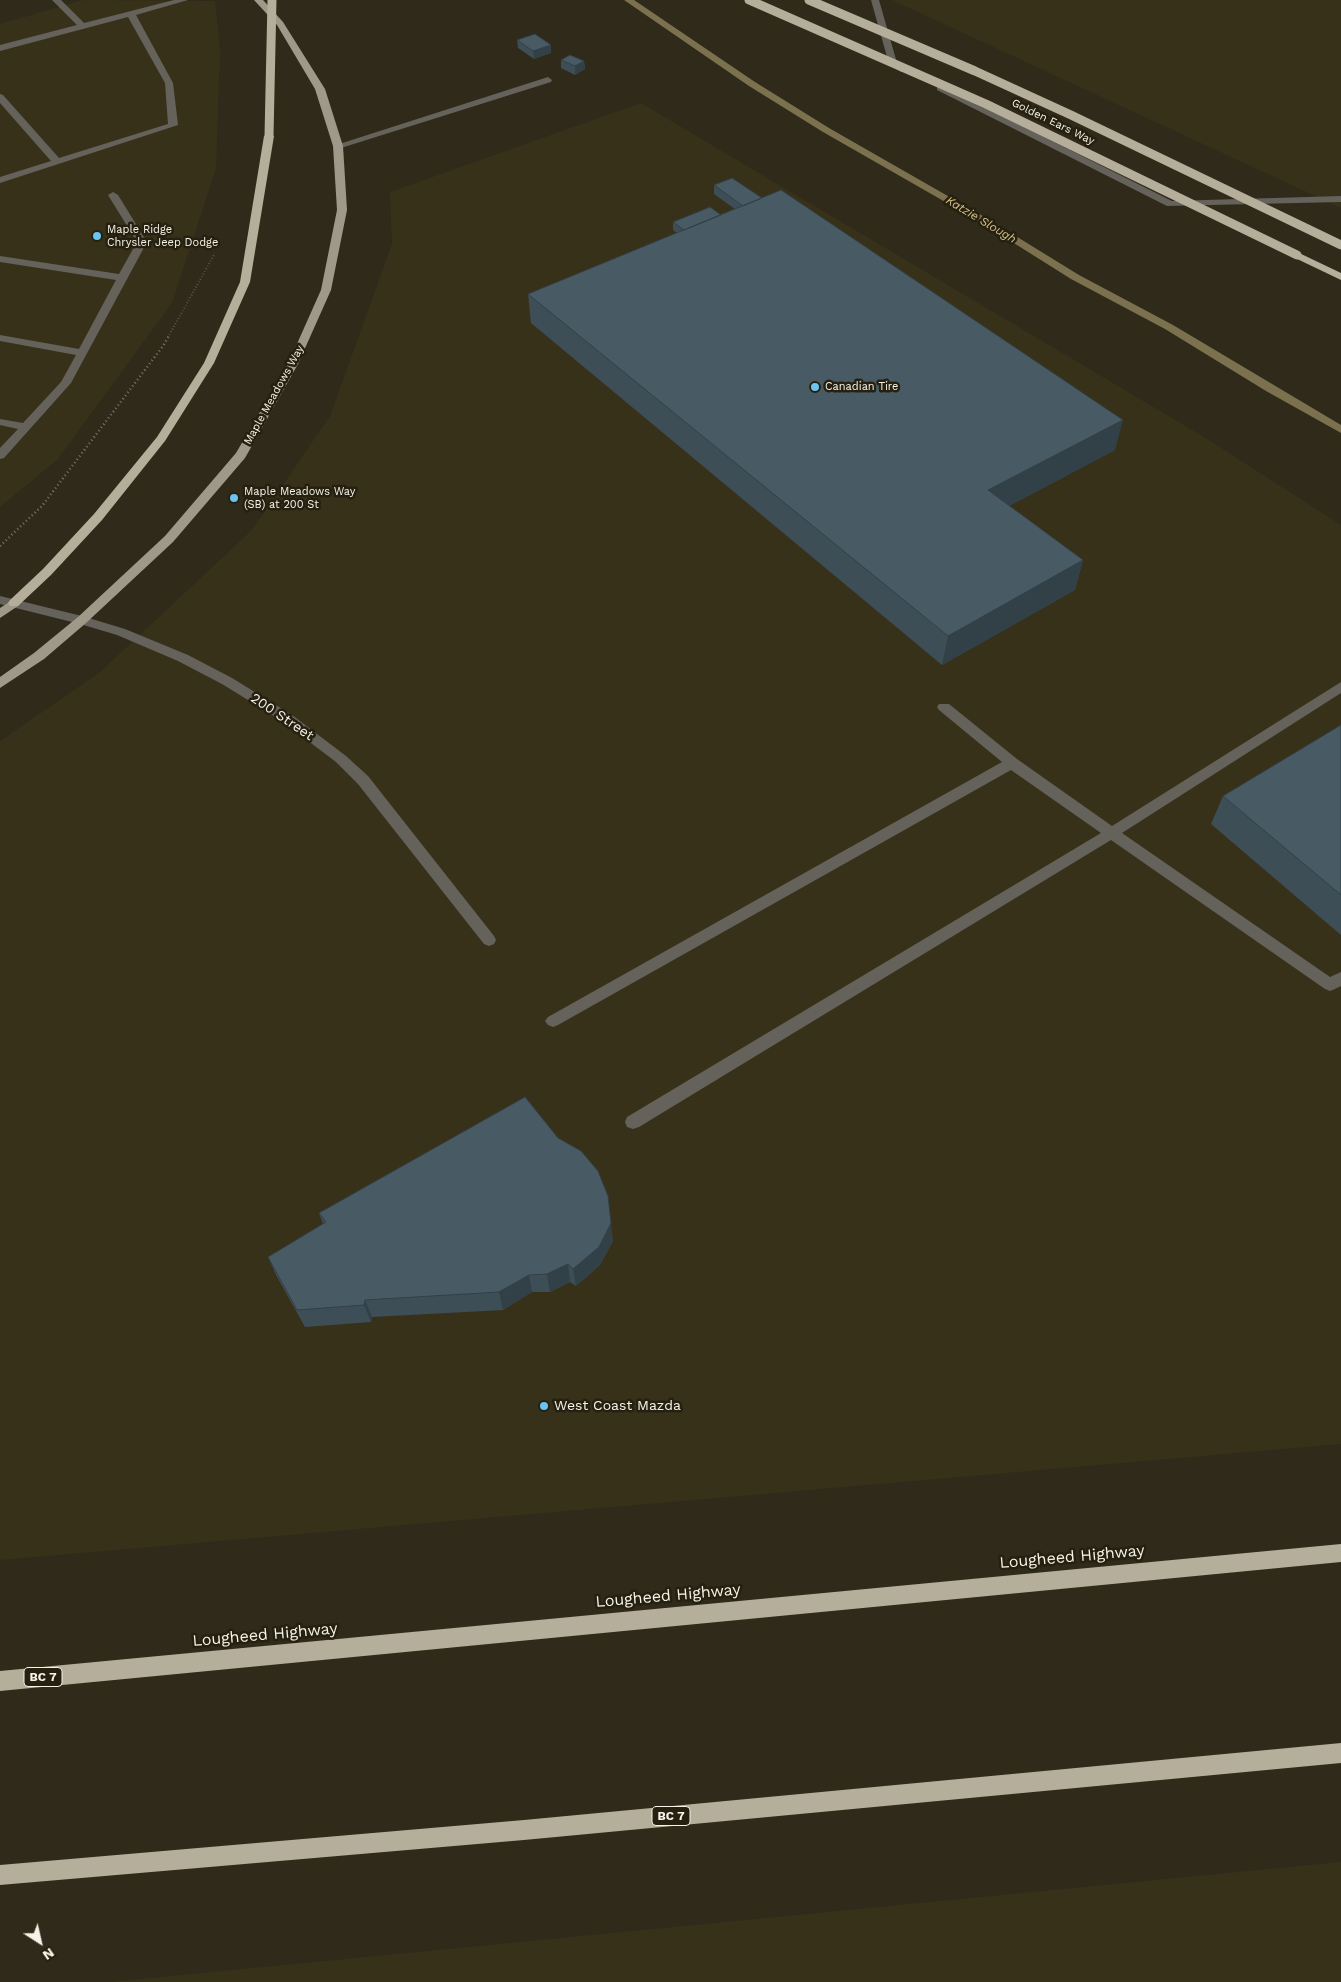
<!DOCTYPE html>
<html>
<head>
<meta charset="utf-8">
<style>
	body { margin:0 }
	#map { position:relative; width:1341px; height:1982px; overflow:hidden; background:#2f2a19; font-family:"Work Sans",sans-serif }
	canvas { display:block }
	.north { position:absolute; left:15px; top:1917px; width:50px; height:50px; -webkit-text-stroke:4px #252010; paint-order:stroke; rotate:145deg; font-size:14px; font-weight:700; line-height:20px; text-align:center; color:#f6f3e8 }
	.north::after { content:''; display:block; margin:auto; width:18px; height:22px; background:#f6f3e8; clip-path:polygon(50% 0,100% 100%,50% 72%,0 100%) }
</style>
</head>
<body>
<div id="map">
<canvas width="1341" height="1982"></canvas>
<div class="north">N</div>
</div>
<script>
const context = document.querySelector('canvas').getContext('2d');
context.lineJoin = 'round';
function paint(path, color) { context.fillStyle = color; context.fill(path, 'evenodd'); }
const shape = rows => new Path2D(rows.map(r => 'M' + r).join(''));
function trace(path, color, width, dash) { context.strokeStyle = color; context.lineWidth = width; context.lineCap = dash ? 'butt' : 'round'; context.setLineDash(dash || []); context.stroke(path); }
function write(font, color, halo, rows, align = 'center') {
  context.font = font + ' "Work Sans",sans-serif'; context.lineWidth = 5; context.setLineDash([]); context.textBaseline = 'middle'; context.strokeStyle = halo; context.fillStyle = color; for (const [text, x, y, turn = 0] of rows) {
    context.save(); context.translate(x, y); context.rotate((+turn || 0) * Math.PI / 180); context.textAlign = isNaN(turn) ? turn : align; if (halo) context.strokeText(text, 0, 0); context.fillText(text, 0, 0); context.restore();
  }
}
const built = shape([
	[83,0,215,1,220,50,216,169,172,303,58,459,0,507,0,24],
	[892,0,1341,0,1341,208],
	[641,103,1204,437,1341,525,1341,1444,0,1560,0,741,99,673,253,529,330,416,392,244,390,192],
	[1341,1862,1341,1982,110,1982]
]);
const stream = shape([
	[624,0,634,0,755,82,829,128,988,219,1079,275,1173,325,1341,425,1341,433,1266,391,1165,329,1071,279,982,223,823,132,749,86,624,0]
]);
const pathFar1 = shape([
	[168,337,214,255]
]);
const path = shape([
	[0,546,42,506,163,346,169,336]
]);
const minor = shape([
	[52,0,61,0,84,23,174,0,188,0,136,15,173,83,178,125,0,183,0,177,51,161,0,103,0,94,3,95,59,158,168,124,165,83,128,17,0,51,0,45,77,25,52,0],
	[871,0,879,0,897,63,907,68,907,72,901,72,889,64,871,0],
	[548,77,552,80,551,82,341,148,338,149,333,146,548,77],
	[940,85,1172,201,1341,196,1341,202,1167,206,937,90,937,86,940,85],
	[113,192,118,195,147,242,71,383,4,458,0,459,0,448,18,429,0,425,0,419,23,423,61,382,76,355,0,341,0,335,79,349,116,280,0,262,0,256,119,274,137,242,108,195,113,192],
	[0,596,82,616,125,629,188,655,232,678,292,715,346,756,368,776,494,936,496,940,494,944,489,946,484,944,358,784,336,762,282,721,222,684,178,661,117,635,80,624,0,604,0,596],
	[1341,682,1341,693,1122,833,1330,977,1341,972,1341,986,1335,989,1330,991,1325,989,1111,840,639,1127,633,1129,627,1127,625,1122,627,1117,1101,833,1011,770,558,1025,553,1027,548,1025,545,1021,548,1017,1002,762,939,710,937,707,939,704,949,704,1017,759,1112,826,1341,682]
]);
const major = shape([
	[254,0,263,0,283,22,325,89,343,146,347,210,331,290,298,364,245,458,173,542,86,623,44,659,0,688,0,677,34,653,78,617,165,536,236,453,288,364,321,290,337,210,333,146,315,89,277,25,254,0],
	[14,599,18,600,20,603,18,606,0,618,0,608,14,599]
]);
const highway = shape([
	[269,133,274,136,250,282,214,363,165,441,102,520,51,575,18,606,10,606,8,603,10,600,43,569,94,514,157,437,204,363,240,282,264,136,269,133],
	[1297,252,1341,273,1341,280,1293,257,1293,253,1297,252],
	[1341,1544,1341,1562,0,1691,0,1671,1341,1544],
	[1341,1743,1341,1763,524,1840,0,1885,0,1865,524,1820,1341,1743]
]);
const highwayBridge = shape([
	[749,0,986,104,1297,255],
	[809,0,975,71,1071,115,1341,245],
	[269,136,272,0]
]);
const wall = shape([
	[517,40,551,53,534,59,518,48],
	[561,60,584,61,585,69,575,75,561,68],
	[714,185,1115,450,1009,506,1083,560,1075,590,942,665,531,323,528,294,677,233,673,230,673,222,721,215,735,209,714,194],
	[1341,725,1341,935,1211,824,1223,796],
	[319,1213,613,1241,600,1265,576,1286,570,1282,550,1292,532,1292,503,1310,372,1317,371,1322,305,1327,276,1275,268,1257,323,1224]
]);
const shadedWall = shape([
	[551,45,551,53,534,59,533,51],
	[584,61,585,69,575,75,575,66],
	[1123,420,1115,450,982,520,988,490],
	[1083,560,1075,590,942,665,948,636],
	[611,1223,613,1241,600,1265,576,1286,573,1269],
	[568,1264,570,1282,550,1292,547,1274],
	[529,1275,532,1292,503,1310,499,1292],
	[365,1300,372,1317,371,1322,364,1305]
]);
const building = shape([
	[535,34,551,45,533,51,517,40,535,34],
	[570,55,584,61,575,66,561,60,570,55],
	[732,178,762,198,743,206,714,185,732,178],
	[781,190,1123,420,988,490,1083,560,948,636,528,294,781,190],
	[710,207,721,215,684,230,673,222,710,207],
	[1341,725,1341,895,1223,796,1341,725],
	[525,1097,558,1138,581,1151,598,1171,608,1196,611,1223,599,1247,573,1269,568,1264,547,1274,529,1275,499,1292,365,1300,364,1305,297,1310,268,1257,326,1222,319,1213,525,1097]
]);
const markers = [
	[97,236,5,"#6ac3f1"],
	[815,387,5,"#6ac3f1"],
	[234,498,5,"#6ac3f1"],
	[544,1406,5,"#6ac3f1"]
];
const farStreetnames = [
	["Golden Ears Way",1053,122,26],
	["Maple Meadows Way",274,395,-61]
];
const farPoinames = [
	["Maple Ridge",107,230],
	["Chrysler Jeep Dodge",107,243],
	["Canadian Tire",825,387],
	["Maple Meadows Way",244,492],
	["(SB) at 200 St",244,505]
];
const farWaternames = [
	["Katzie Slough",981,220,31]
];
const shields = [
	[43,1677,38],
	[671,1816,38]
];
const shieldNames = [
	["BC 7",43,1677],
	["BC 7",671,1816]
];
const streetNames = [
	["200 Street",282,717,34]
];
const poiNames = [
	["West Coast Mazda",554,1406]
];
const nearStreetnames = [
	["Lougheed Highway",1072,1557,-5],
	["Lougheed Highway",668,1596,-5],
	["Lougheed Highway",265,1635,-5]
];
paint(built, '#38311a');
paint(stream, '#7b714f');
trace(pathFar1, '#7c786a', 2, [0.5, 2.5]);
trace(path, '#7c786a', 2.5, [1, 3]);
paint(minor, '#64625a');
paint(major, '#9e9988');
paint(highway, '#b4ae9a');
trace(highwayBridge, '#b4ae9a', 9);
paint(wall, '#3e4e57');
paint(shadedWall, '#324047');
paint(building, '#485b65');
trace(building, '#324047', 1);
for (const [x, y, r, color] of markers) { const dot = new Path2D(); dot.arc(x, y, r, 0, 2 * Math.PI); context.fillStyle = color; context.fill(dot); trace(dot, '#252010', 2); }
write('11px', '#f6f3e8', '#252010', farStreetnames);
write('11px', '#f6f3e8', '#252010', farPoinames, 'left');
write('italic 12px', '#d6c387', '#252010', farWaternames);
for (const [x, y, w] of shields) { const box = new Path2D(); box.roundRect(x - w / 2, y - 9.5, w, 19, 4); context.fillStyle = '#252010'; context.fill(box); trace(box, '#f6f3e8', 1); }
write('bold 12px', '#f6f3e8', null, shieldNames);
write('14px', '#f6f3e8', '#252010', streetNames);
write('14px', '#f6f3e8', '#252010', poiNames, 'left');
write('16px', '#f6f3e8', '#252010', nearStreetnames);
</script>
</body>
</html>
